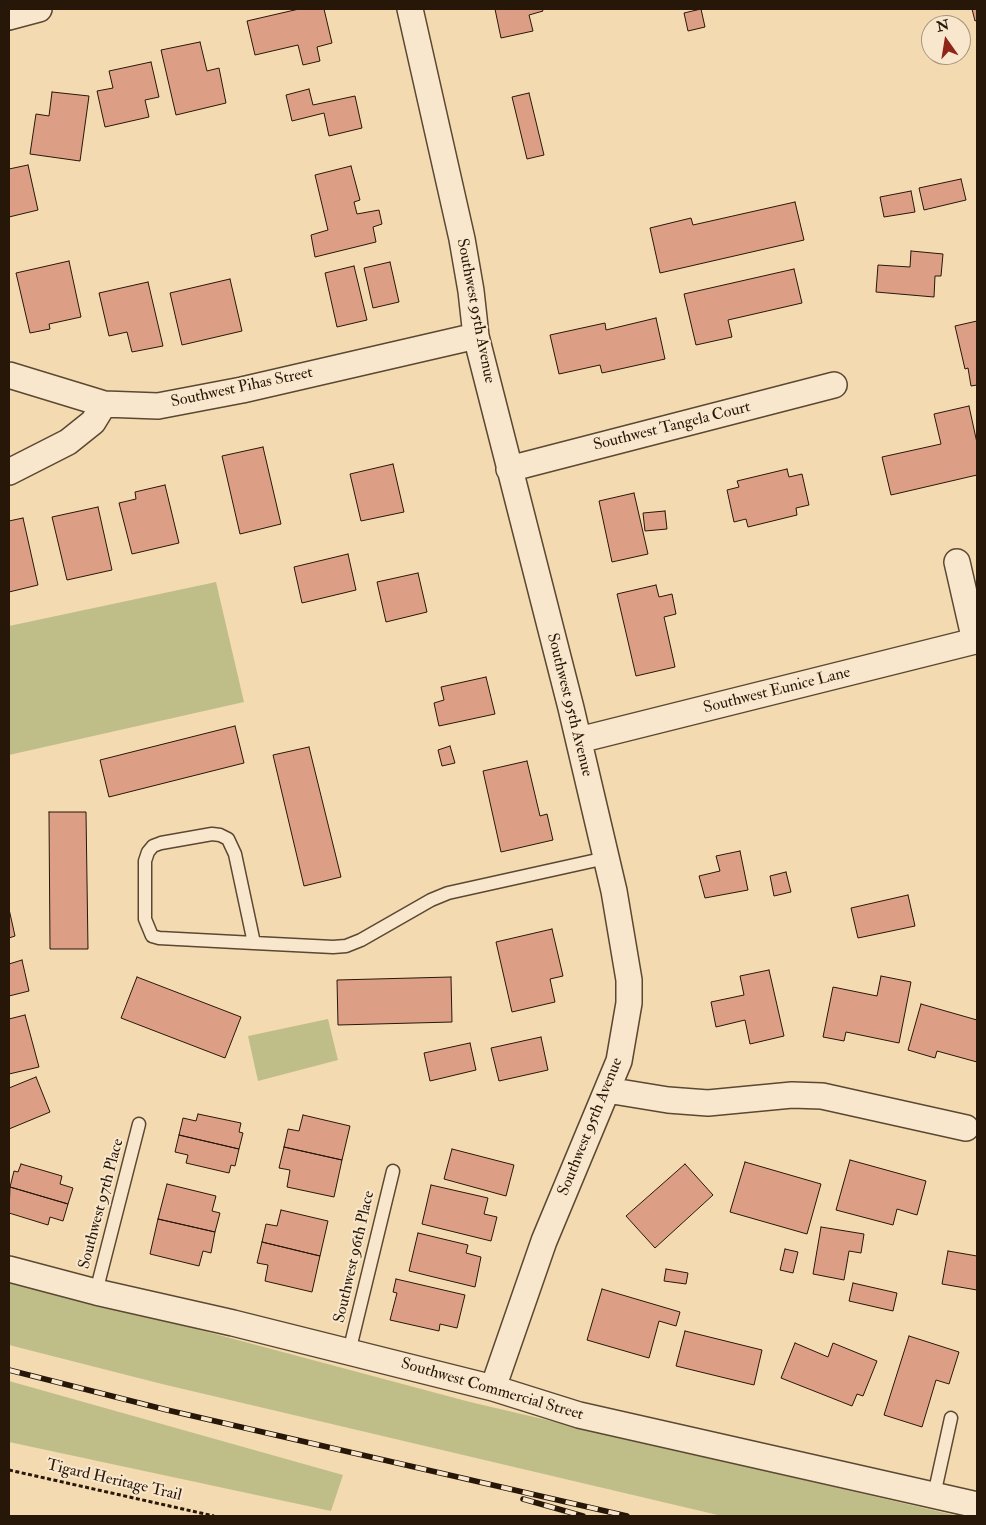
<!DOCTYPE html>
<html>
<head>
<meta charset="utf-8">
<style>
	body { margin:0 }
	#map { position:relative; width:986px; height:1525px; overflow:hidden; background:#f4dab0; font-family:"IM FELL Double Pica",serif }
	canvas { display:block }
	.frame { position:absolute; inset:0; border:10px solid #271709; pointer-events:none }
	.north { position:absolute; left:921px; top:15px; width:50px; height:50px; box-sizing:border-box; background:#f8e7cc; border:1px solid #a4947e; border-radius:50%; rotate:347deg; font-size:14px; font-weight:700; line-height:20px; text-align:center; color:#271709 }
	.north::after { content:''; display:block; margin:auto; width:18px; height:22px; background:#8f2418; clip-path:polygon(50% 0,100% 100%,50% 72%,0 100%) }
</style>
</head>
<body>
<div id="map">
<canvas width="986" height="1525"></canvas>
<div class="frame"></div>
<div class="north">N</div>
</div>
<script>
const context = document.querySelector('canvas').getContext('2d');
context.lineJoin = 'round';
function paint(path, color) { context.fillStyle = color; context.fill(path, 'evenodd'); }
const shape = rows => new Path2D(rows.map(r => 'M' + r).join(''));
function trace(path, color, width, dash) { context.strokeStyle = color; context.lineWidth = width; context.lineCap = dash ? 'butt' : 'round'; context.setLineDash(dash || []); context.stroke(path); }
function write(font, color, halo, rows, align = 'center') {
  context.font = font + ' "IM FELL Double Pica",serif'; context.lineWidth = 4; context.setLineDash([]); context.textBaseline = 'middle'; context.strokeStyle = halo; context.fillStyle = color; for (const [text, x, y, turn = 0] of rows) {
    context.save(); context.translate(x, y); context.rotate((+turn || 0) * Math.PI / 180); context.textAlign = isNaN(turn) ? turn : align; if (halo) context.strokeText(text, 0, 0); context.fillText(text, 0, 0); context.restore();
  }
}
const green = shape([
	[216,582,244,702,9,755,9,626],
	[328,1019,338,1060,258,1081,248,1036],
	[9,1279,470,1402,958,1516,722,1516,162,1384,9,1345],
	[9,1381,343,1475,331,1511,9,1442]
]);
const building = shape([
	[299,9,324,9,332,43,317,47,320,61,303,65,298,45,255,55,247,21,299,9],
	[495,9,542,9,543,11,529,15,533,31,501,38,495,9],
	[701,9,705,27,688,31,684,13,701,9],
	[972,9,977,9,977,20,975,21,972,9],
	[200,42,207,71,219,68,226,103,176,115,161,50,200,42],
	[151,62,159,97,145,100,149,117,105,127,97,91,113,88,109,71,151,62],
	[309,89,313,105,355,96,362,128,329,136,324,113,292,121,286,95,309,89],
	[52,92,89,96,80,161,30,154,36,114,49,116,52,92],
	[529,93,544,155,527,159,512,97,529,93],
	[28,165,38,210,9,217,9,169,28,165],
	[351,166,360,200,354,202,357,214,379,210,382,224,373,227,376,242,315,257,311,235,328,230,315,175,351,166],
	[961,179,966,200,924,210,919,188,961,179],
	[911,191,915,212,884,217,880,197,911,191],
	[795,202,804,240,660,273,650,228,691,218,693,225,795,202],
	[911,251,943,254,941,276,935,276,934,297,876,292,878,265,910,267,911,251],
	[69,261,81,317,49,324,50,329,30,333,16,273,69,261],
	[390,262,399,302,373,308,364,268,390,262],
	[354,266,367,320,337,327,325,273,354,266],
	[794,269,802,303,728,320,732,337,696,345,684,294,794,269],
	[230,279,242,331,182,345,170,293,230,279],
	[148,282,163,346,132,352,127,332,109,336,99,293,148,282],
	[656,318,665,359,602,373,600,365,559,374,550,335,605,323,606,330,656,318],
	[977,321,977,385,971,386,968,368,965,369,955,326,977,321],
	[969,406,977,443,977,475,891,495,882,457,941,444,934,414,969,406],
	[263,447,281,524,240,534,222,456,263,447],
	[393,464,404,512,361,521,350,474,393,464],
	[787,469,789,477,802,474,809,505,796,508,797,515,748,527,746,519,734,522,727,490,739,487,737,481,787,469],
	[165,485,179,543,132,554,119,503,136,499,135,492,165,485],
	[634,493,648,554,612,562,599,501,634,493],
	[98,507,112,570,67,580,52,517,98,507],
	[665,511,667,529,645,531,643,513,665,511],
	[23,518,38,585,9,592,9,521,23,518],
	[348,554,356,590,302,603,294,567,348,554],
	[418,573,427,612,386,622,377,582,418,573],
	[656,585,659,597,672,594,676,614,664,617,675,667,636,676,617,594,656,585],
	[486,677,495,714,439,726,434,703,444,700,441,687,486,677],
	[235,726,244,763,109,797,100,760,235,726],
	[450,746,455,763,442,766,438,750,450,746],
	[309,747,341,877,304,886,273,755,309,747],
	[527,761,540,816,547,814,553,840,501,852,483,771,527,761],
	[49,812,86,812,88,949,50,949,49,812],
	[740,851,748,890,705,898,699,876,720,871,716,856,740,851],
	[786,872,791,892,774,896,770,876,786,872],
	[908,895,915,926,858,938,851,908,908,895],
	[9,909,15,936,9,938,9,909],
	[552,929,563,976,550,979,555,1002,512,1012,496,942,552,929],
	[22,960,29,991,9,996,9,964,22,960],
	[769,970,784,1036,750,1044,745,1020,716,1027,711,1002,744,995,740,976,769,970],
	[881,976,911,982,899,1043,846,1032,844,1041,823,1037,833,987,877,996,881,976],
	[137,977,241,1017,225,1058,121,1018,137,977],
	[451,977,452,1022,338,1025,337,980,451,977],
	[921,1004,977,1020,977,1062,937,1051,935,1058,908,1050,921,1004],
	[25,1015,39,1067,9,1074,9,1019,25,1015],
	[541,1037,548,1070,499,1081,491,1048,541,1037],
	[470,1043,476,1070,430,1081,424,1053,470,1043],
	[36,1077,50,1112,9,1129,9,1088,36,1077],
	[198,1114,241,1123,239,1132,243,1133,239,1149,179,1135,183,1118,196,1121,198,1114],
	[303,1115,350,1126,342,1160,284,1147,288,1129,299,1131,303,1115],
	[179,1135,239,1149,235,1166,231,1165,229,1173,186,1163,188,1155,175,1152,179,1135],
	[284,1147,342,1160,334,1197,287,1187,290,1170,279,1168,284,1147],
	[452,1149,514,1165,506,1196,444,1179,452,1149],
	[850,1160,926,1181,917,1215,897,1209,893,1225,836,1210,850,1160],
	[745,1162,821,1184,807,1234,730,1212,745,1162],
	[21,1164,62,1176,60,1184,73,1188,68,1204,10,1187,14,1171,18,1172,21,1164],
	[685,1164,713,1195,655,1248,626,1216,685,1164],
	[167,1184,216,1196,212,1211,220,1213,215,1232,158,1219,167,1184],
	[431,1185,488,1198,484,1214,497,1217,491,1241,422,1224,431,1185],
	[10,1187,68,1204,63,1221,50,1217,48,1225,9,1213,10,1187],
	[281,1210,328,1221,320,1256,262,1242,266,1224,277,1226,281,1210],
	[158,1219,215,1232,211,1253,203,1251,199,1266,150,1254,158,1219],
	[821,1227,864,1234,861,1253,849,1251,844,1280,813,1274,821,1227],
	[418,1233,468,1245,466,1253,481,1257,475,1287,409,1271,418,1233],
	[262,1242,320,1256,312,1292,265,1281,268,1265,257,1263,262,1242],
	[785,1249,798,1252,793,1273,780,1270,785,1249],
	[948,1251,977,1256,977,1290,942,1284,948,1251],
	[666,1269,688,1273,686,1284,664,1281,666,1269],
	[396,1279,465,1295,457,1328,440,1324,439,1331,390,1320,397,1293,393,1292,396,1279],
	[853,1283,897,1293,893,1311,849,1301,853,1283],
	[602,1289,680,1312,676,1326,659,1321,649,1358,587,1340,602,1289],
	[685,1331,762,1350,754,1385,676,1366,685,1331],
	[909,1336,959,1352,949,1384,936,1380,922,1427,884,1415,909,1336],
	[795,1343,828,1357,833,1343,877,1361,863,1396,857,1394,852,1406,781,1378,795,1343]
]);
const path = shape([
	[9,1470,214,1516]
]);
const service = shape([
	[254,943,235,854,228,839,220,835,212,834,161,843,153,846,148,852,145,861,145,919,152,936,159,938,254,943,333,947,346,946,361,940,431,900,448,893,606,858],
	[96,1292,139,1124],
	[349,1352,393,1171],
	[934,1495,951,1418]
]);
const minor = shape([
	[410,9,462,239,471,291,476,336,571,708,614,891,629,980,629,1003,619,1061,544,1241,493,1388],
	[9,17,39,9],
	[9,375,104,404,158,406,242,390,476,336],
	[509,469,834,385],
	[9,472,68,442,93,422,104,404],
	[579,740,975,641,957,562],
	[607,1090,668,1100,708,1103,792,1095,822,1096,966,1128],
	[9,1269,96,1292,233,1323,493,1388,579,1415,977,1505]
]);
const rail = shape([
	[9,1370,167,1410,627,1516],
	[523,1499,583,1516]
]);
const streetNames = [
	["Southwest 95th Avenue",475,311,79],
	["Southwest Pihas Street",242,388,-12],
	["Southwest Tangela Court",672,427,-14],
	["Southwest Eunice Lane",777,691,-14],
	["Southwest 95th Avenue",569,705,76],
	["Southwest 95th Avenue",591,1127,-68],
	["Southwest 97th Place",102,1204,-75],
	["Southwest 96th Place",355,1257,-77],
	["Southwest Commercial Street",492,1390,16],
	["Tigard Heritage Trail",114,1481,13]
];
paint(green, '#c0be88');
paint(building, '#dc9f85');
trace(building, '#271709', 1);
trace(service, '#5a4833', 15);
trace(minor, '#5a4833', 28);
trace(path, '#271709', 3, [4, 2.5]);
trace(service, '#f8e7cc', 12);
trace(minor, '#f8e7cc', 25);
trace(rail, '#271709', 5.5);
trace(rail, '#f8e7cc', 4, [11]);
write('16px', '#271709', '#f8e7cc', streetNames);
</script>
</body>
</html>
